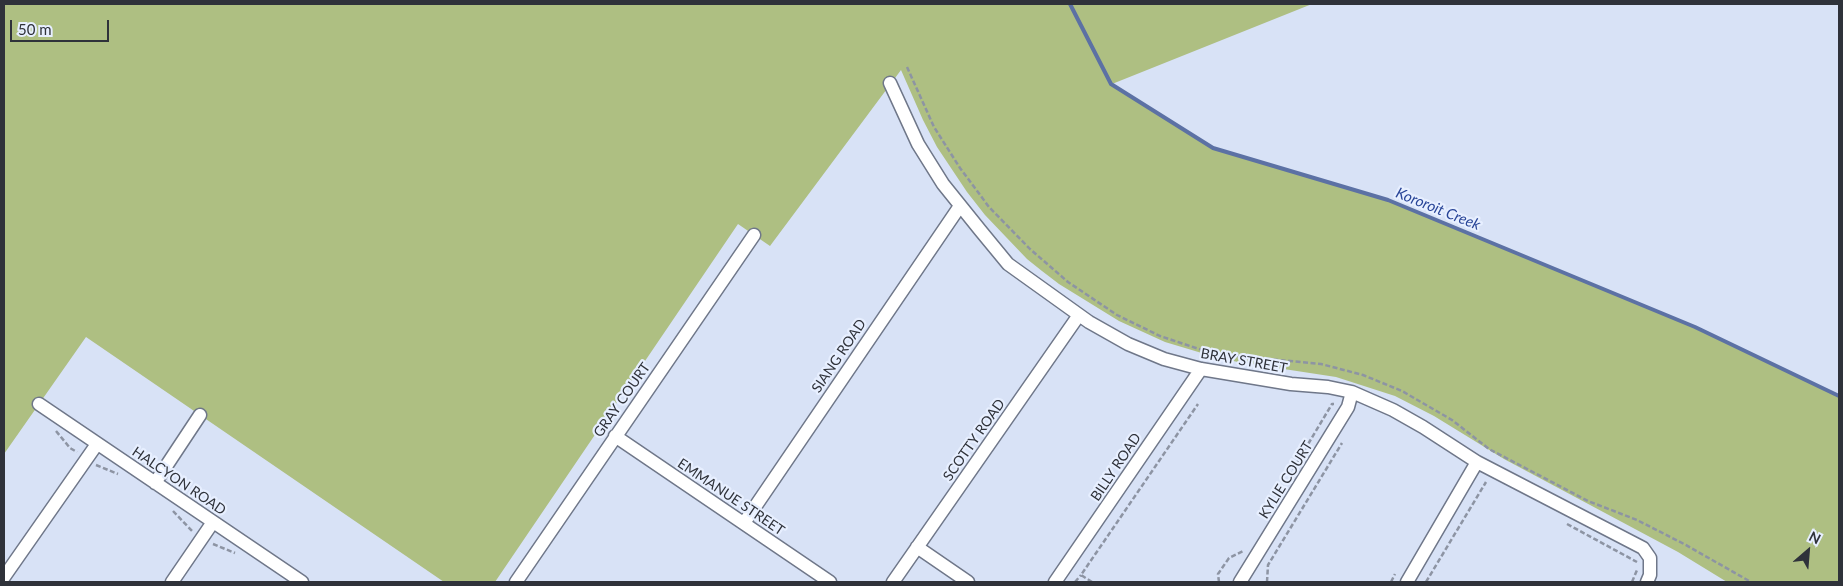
<!DOCTYPE html>
<html>
<head>
<meta charset="utf-8">
<style>
	body { margin:0 }
	#map { position:relative; width:1843px; height:586px; overflow:hidden; background:#d8e2f6; font-family:Lato,sans-serif }
	canvas { display:block }
	.frame { position:absolute; inset:0; border:5px solid #2f323a; pointer-events:none }
	.north { position:absolute; left:1783px; top:526px; width:50px; height:50px; -webkit-text-stroke:4px #e7efff; paint-order:stroke; rotate:27deg; font-size:14px; font-weight:700; line-height:20px; text-align:center; color:#2f323a }
	.north::after { content:''; display:block; margin:auto; width:18px; height:22px; background:#2f323a; clip-path:polygon(50% 0,100% 100%,50% 72%,0 100%) }
	.scale { position:absolute; left:10px; top:20px; width:99px; height:22px; box-sizing:border-box; border:2px solid #2f323a; border-top:0; padding-left:6px; font-size:15px; line-height:18px; white-space:nowrap; color:#2f323a; -webkit-text-stroke:4px #e7efff; paint-order:stroke }
</style>
</head>
<body>
<div id="map">
<canvas width="1843" height="586"></canvas>
<div class="frame"></div>
<div class="north">N</div>
<div class="scale">50 m</div>
</div>
<script>
const context = document.querySelector('canvas').getContext('2d');
context.lineJoin = 'round';
function paint(path, color) { context.fillStyle = color; context.fill(path, 'evenodd'); }
const shape = rows => new Path2D(rows.map(r => 'M' + r).join(''));
function trace(path, color, width, dash) { context.strokeStyle = color; context.lineWidth = width; context.lineCap = dash ? 'butt' : 'round'; context.setLineDash(dash || []); context.stroke(path); }
function write(font, color, halo, rows, align = 'center') {
  context.font = font + ' Lato,sans-serif'; context.lineWidth = 4.5; context.setLineDash([]); context.textBaseline = 'middle'; context.strokeStyle = halo; context.fillStyle = color; for (const [text, x, y, turn = 0] of rows) {
    context.save(); context.translate(x, y); context.rotate((+turn || 0) * Math.PI / 180); context.textAlign = isNaN(turn) ? turn : align; if (halo) context.strokeText(text, 0, 0); context.fillText(text, 0, 0); context.restore();
  }
}
const green = shape([
	[4,4,1312,4,1112,84,1213,148,1388,200,1695,327,1839,396,1839,582,1727,582,1678,552,1504,459,1434,416,1395,396,1336,377,1238,362,1215,357,1165,342,1119,321,1059,284,1042,271,1027,259,985,215,967,192,937,147,923,120,901,70,770,246,738,224,495,582,444,582,86,337,4,454]
]);
const stream = shape([
	[1070,4,1111,84,1213,148,1388,200,1695,327,1839,396]
]);
const path = shape([
	[907,67,934,127,960,168,989,207,1030,249,1068,282,1117,315,1160,336,1199,349,1237,356,1321,364,1363,375,1402,391,1452,420,1489,449,1588,501,1637,520,1684,544,1751,582],
	[56,431,70,448,77,452],
	[96,465,118,474],
	[1289,476,1332,404,1334,404],
	[173,511,193,532],
	[1567,524,1637,562],
	[213,544,235,553],
	[1075,582,1081,575],
	[1092,582,1081,575,1198,404],
	[1219,582,1218,574,1229,558,1243,551],
	[1267,582,1268,565,1342,443],
	[1391,582,1395,574],
	[1426,582,1486,482],
	[1632,582,1637,570]
]);
const minor = shape([
	[890,83,918,144,943,184,980,230,1008,264,1089,322,1128,344,1164,359,1201,369,1291,384,1328,387,1352,392,1393,410,1423,427,1477,462,1643,548,1650,558,1650,575,1647,582],
	[39,404,302,582],
	[615,436,830,582],
	[155,483,200,415],
	[744,523,960,206],
	[917,547,968,582],
	[4,577,97,444],
	[172,582,213,522],
	[516,582,754,235],
	[893,582,1079,315],
	[1055,582,1201,369],
	[1240,582,1348,407,1352,392],
	[1407,582,1477,462]
]);
const streetNames = [
	["SIANG ROAD",839,356,-56],
	["BRAY STREET",1244,361,10],
	["GRAY COURT",622,400,-55],
	["SCOTTY ROAD",974,440,-55],
	["BILLY ROAD",1116,467,-56],
	["KYLIE COURT",1286,480,-58],
	["HALCYON ROAD",179,481,34],
	["EMMANUE STREET",731,497,34]
];
const waterNames = [
	["Kororoit Creek",1438,209,22]
];
paint(green, '#aebf82');
trace(stream, '#5c71a4', 4);
trace(minor, '#6f7789', 15);
trace(path, '#8d94a3', 2.5, [5, 2.5]);
trace(minor, '#fff', 12);
write('14px', '#2f323a', '#e7efff', streetNames);
write('italic 15px', '#294598', '#e7efff', waterNames);
</script>
</body>
</html>
